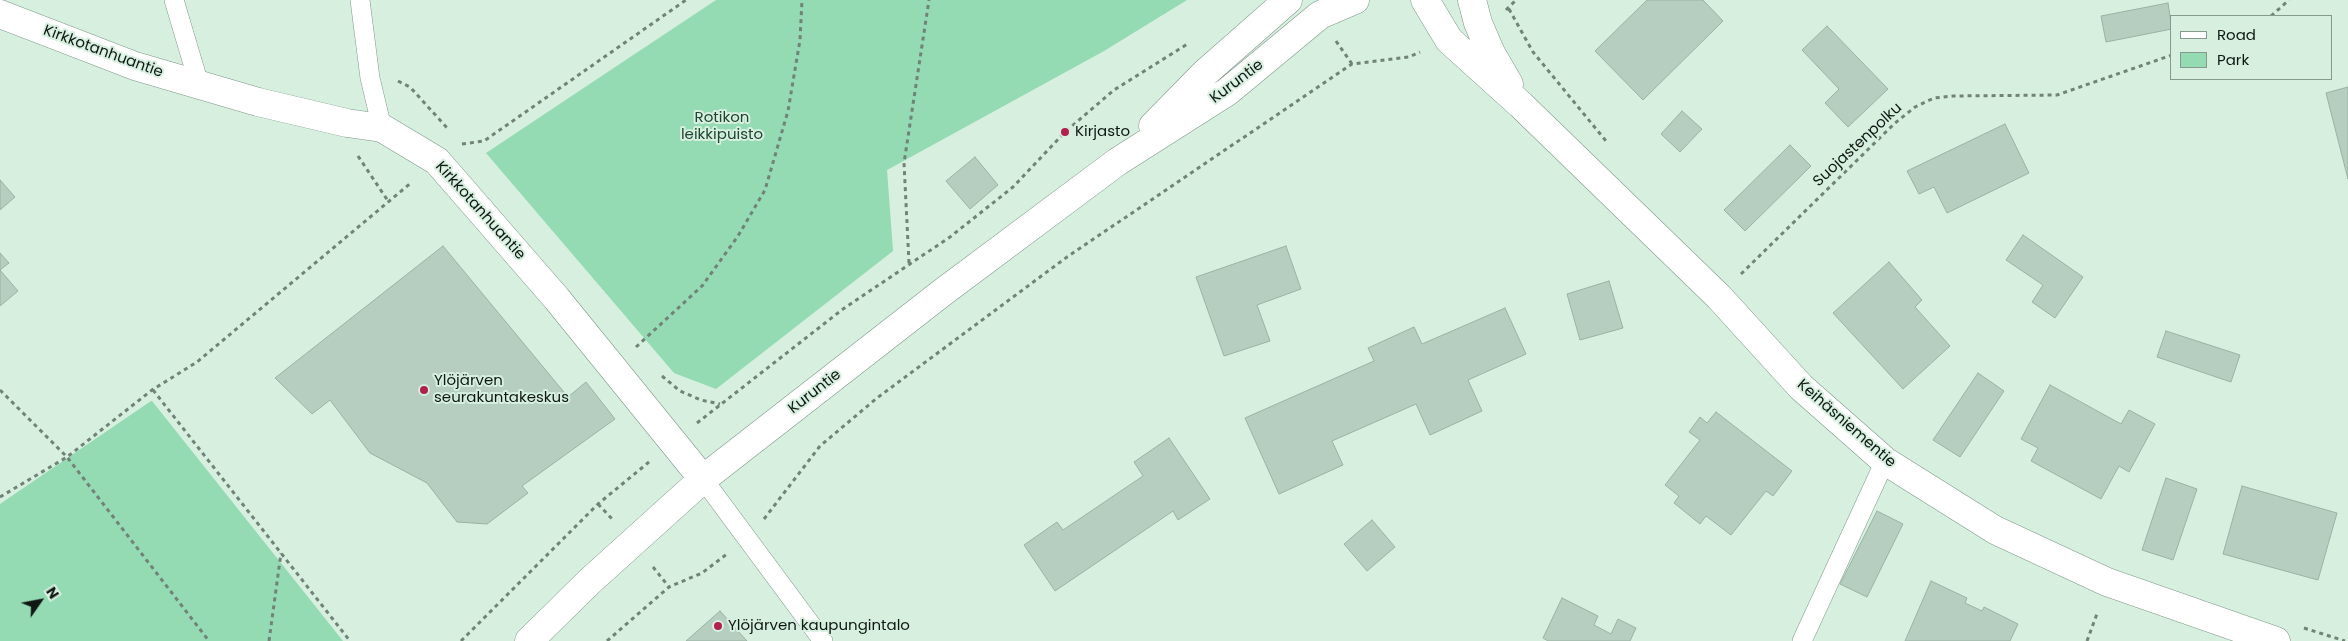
<!DOCTYPE html>
<html>
<head>
<meta charset="utf-8">
<style>
	body { margin:0 }
	#map { position:relative; width:2348px; height:641px; overflow:hidden; background:#d6efdf; font-family:Poppins,sans-serif }
	canvas { display:block }
	.legend { position:absolute; left:2170px; top:15px; width:162px; height:65px; box-sizing:border-box; background:#d6efdf; border:1px solid #86998d; margin:0; padding:6px 9px; list-style:none; font-size:15px; color:#0f1812 }
	.legend li { display:flex; align-items:center; gap:10px; height:25px }
	.legend b { width:25px; border:1px solid #86998d }
	.north { position:absolute; left:15px; top:576px; width:50px; height:50px; -webkit-text-stroke:4px #d6efdf; paint-order:stroke; rotate:57deg; font-size:14px; font-weight:700; line-height:20px; text-align:center; color:#0f1812 }
	.north::after { content:''; display:block; margin:auto; width:18px; height:22px; background:#0f1812; clip-path:polygon(50% 0,100% 100%,50% 72%,0 100%) }
</style>
</head>
<body>
<div id="map">
<canvas width="2348" height="641"></canvas>
<ul class="legend">
<li><b style="height:6px;background:#fff"></b>Road</li>
<li><b style="height:14px;background:#94dab2"></b>Park</li>
</ul>
<div class="north">N</div>
</div>
<script>
const context = document.querySelector('canvas').getContext('2d');
context.lineJoin = 'round';
function paint(path, color) { context.fillStyle = color; context.fill(path, 'evenodd'); }
const shape = rows => new Path2D(rows.map(r => 'M' + r).join(''));
function trace(path, color, width, dash) { context.strokeStyle = color; context.lineWidth = width; context.lineCap = dash ? 'butt' : 'round'; context.setLineDash(dash || []); context.stroke(path); }
function write(font, color, halo, rows, align = 'center') {
  context.font = font + ' Poppins,sans-serif'; context.lineWidth = 4; context.setLineDash([]); context.textBaseline = 'middle'; context.strokeStyle = halo; context.fillStyle = color; for (const [text, x, y, turn = 0] of rows) {
    context.save(); context.translate(x, y); context.rotate((+turn || 0) * Math.PI / 180); context.textAlign = isNaN(turn) ? turn : align; if (halo) context.strokeText(text, 0, 0); context.fillText(text, 0, 0); context.restore();
  }
}
const green = shape([
	[716,0,1187,0,1104,51,887,170,893,251,716,389,674,373,486,153],
	[151,401,152,401,343,641,0,641,0,504]
]);
const building = shape([
	[1647,0,1703,0,1723,21,1643,100,1595,51,1647,0],
	[2168,3,2172,29,2106,42,2101,16,2168,3],
	[1827,26,1888,89,1848,127,1825,103,1839,89,1802,50,1827,26],
	[2348,87,2348,179,2326,93,2348,87],
	[1682,111,1702,129,1680,152,1661,134,1682,111],
	[2005,124,2029,173,1947,213,1934,187,1919,194,1907,171,2005,124],
	[1790,145,1811,166,1745,231,1724,210,1790,145],
	[975,157,998,185,970,209,946,181,975,157],
	[0,180,15,197,0,210,0,180],
	[2023,235,2083,277,2055,318,2032,302,2043,285,2006,260,2023,235],
	[443,246,568,397,586,382,615,419,522,486,528,493,487,524,457,522,427,483,370,453,330,400,312,414,275,378,443,246],
	[1286,246,1301,289,1257,305,1270,341,1224,356,1196,277,1286,246],
	[0,253,9,263,0,270,18,291,0,306,0,253],
	[1889,262,1922,300,1915,307,1950,346,1903,389,1833,313,1889,262],
	[1609,281,1623,328,1580,340,1567,294,1609,281],
	[1505,308,1526,354,1468,380,1482,411,1430,435,1416,404,1332,441,1343,465,1279,494,1245,418,1374,361,1368,348,1414,327,1422,344,1505,308],
	[2166,331,2240,355,2231,382,2157,357,2166,331],
	[1978,373,2004,391,1960,457,1933,440,1978,373],
	[2050,385,2121,424,2129,410,2155,424,2129,472,2119,466,2101,499,2031,461,2038,448,2021,439,2050,385],
	[1716,412,1792,471,1773,496,1766,491,1731,535,1706,516,1700,524,1674,503,1679,496,1665,485,1700,440,1689,432,1700,417,1707,423,1716,412],
	[1169,438,1210,499,1178,520,1173,511,1055,591,1024,545,1057,522,1063,530,1143,476,1134,462,1169,438],
	[2166,478,2197,489,2173,560,2142,550,2166,478],
	[2242,486,2337,513,2318,580,2223,554,2242,486],
	[1877,511,1903,524,1867,597,1840,584,1877,511],
	[1372,520,1395,547,1367,571,1344,544,1372,520],
	[1931,581,1967,598,1965,603,1982,611,1984,607,2018,624,2010,641,1905,641,1931,581],
	[1562,598,1598,616,1594,625,1611,634,1618,619,1636,628,1630,641,1548,641,1543,638,1562,598],
	[720,611,747,641,686,641,720,611]
]);
const path = shape([
	[1509,9,1533,52,1606,141],
	[1506,10,1516,0],
	[2271,16,2289,0],
	[1336,41,1352,64],
	[398,81,410,87,449,130],
	[462,144,484,141,686,0],
	[358,156,388,201],
	[909,263,904,163,929,0],
	[1741,274,1895,123,1915,107,1934,98,1953,96,2057,95,2172,55],
	[636,347,702,286,738,236,765,190,788,111,800,40,802,0],
	[662,376,680,391,701,400,720,404],
	[0,390,67,457,209,641],
	[153,390,350,641],
	[697,423,843,309,950,237,1013,187,1065,132,1114,90,1189,43],
	[0,497,67,457,152,390,197,362,412,182],
	[598,504,613,520],
	[764,519,820,446,877,398,1067,257,1352,64,1409,57,1420,52],
	[653,567,669,587],
	[2304,628,2345,641],
	[269,641,281,553],
	[461,641,598,504,649,462],
	[607,641,669,587,702,573,727,554],
	[2087,641,2098,611]
]);
const service = shape([
	[174,0,199,84],
	[360,0,370,78,382,128],
	[703,479,823,641],
	[1802,641,1885,461]
]);
const minor = shape([
	[1425,0,1449,40,1521,105,1719,297,1801,387,1885,461,1995,530,2107,582,2276,641],
	[1472,0,1478,23,1491,53,1509,84],
	[0,14,135,66,258,102,347,123,382,128,437,161,557,299,703,479]
]);
const secondary = shape([
	[1153,126,1205,73,1288,0],
	[529,641,590,581,703,479,943,292,1117,162,1227,92,1320,15,1355,0]
]);
const markers = [
	[1065,132,5,"#b1204e"],
	[424,390,5,"#b1204e"],
	[718,626,5,"#b1204e"]
];
const streetNames = [
	["Kirkkotanhuantie",103,52,20],
	["Kuruntie",1237,82,-37],
	["Suojastenpolku",1858,145,-43],
	["Kirkkotanhuantie",480,211,48],
	["Kuruntie",815,392,-38],
	["Keihäsniementie",1846,424,41]
];
const parkNames = [
	["Rotikon",722,118],
	["leikkipuisto",722,135]
];
const poiNames = [
	["Kirjasto",1075,132],
	["Ylöjärven",434,381],
	["seurakuntakeskus",434,398],
	["Ylöjärven kaupungintalo",728,626]
];
paint(green, '#94dab2');
paint(building, '#b5cebf');
trace(building, '#9ab2a3', 1);
trace(service, '#7f9789', 20);
trace(minor, '#7f9789', 29);
trace(secondary, '#7f9789', 29);
trace(path, '#718277', 3, [4, 4]);
trace(service, '#fff', 19);
trace(minor, '#fff', 28);
trace(secondary, '#fff', 28);
for (const [x, y, r, color] of markers) { const dot = new Path2D(); dot.arc(x, y, r, 0, 2 * Math.PI); context.fillStyle = color; context.fill(dot); trace(dot, '#d6efdf', 2); }
write('15px', '#0f1812', '#d6efdf', streetNames);
write('15px', '#1f4531', '#d6efdf', parkNames);
write('15px', '#0f1812', '#d6efdf', poiNames, 'left');
</script>
</body>
</html>
